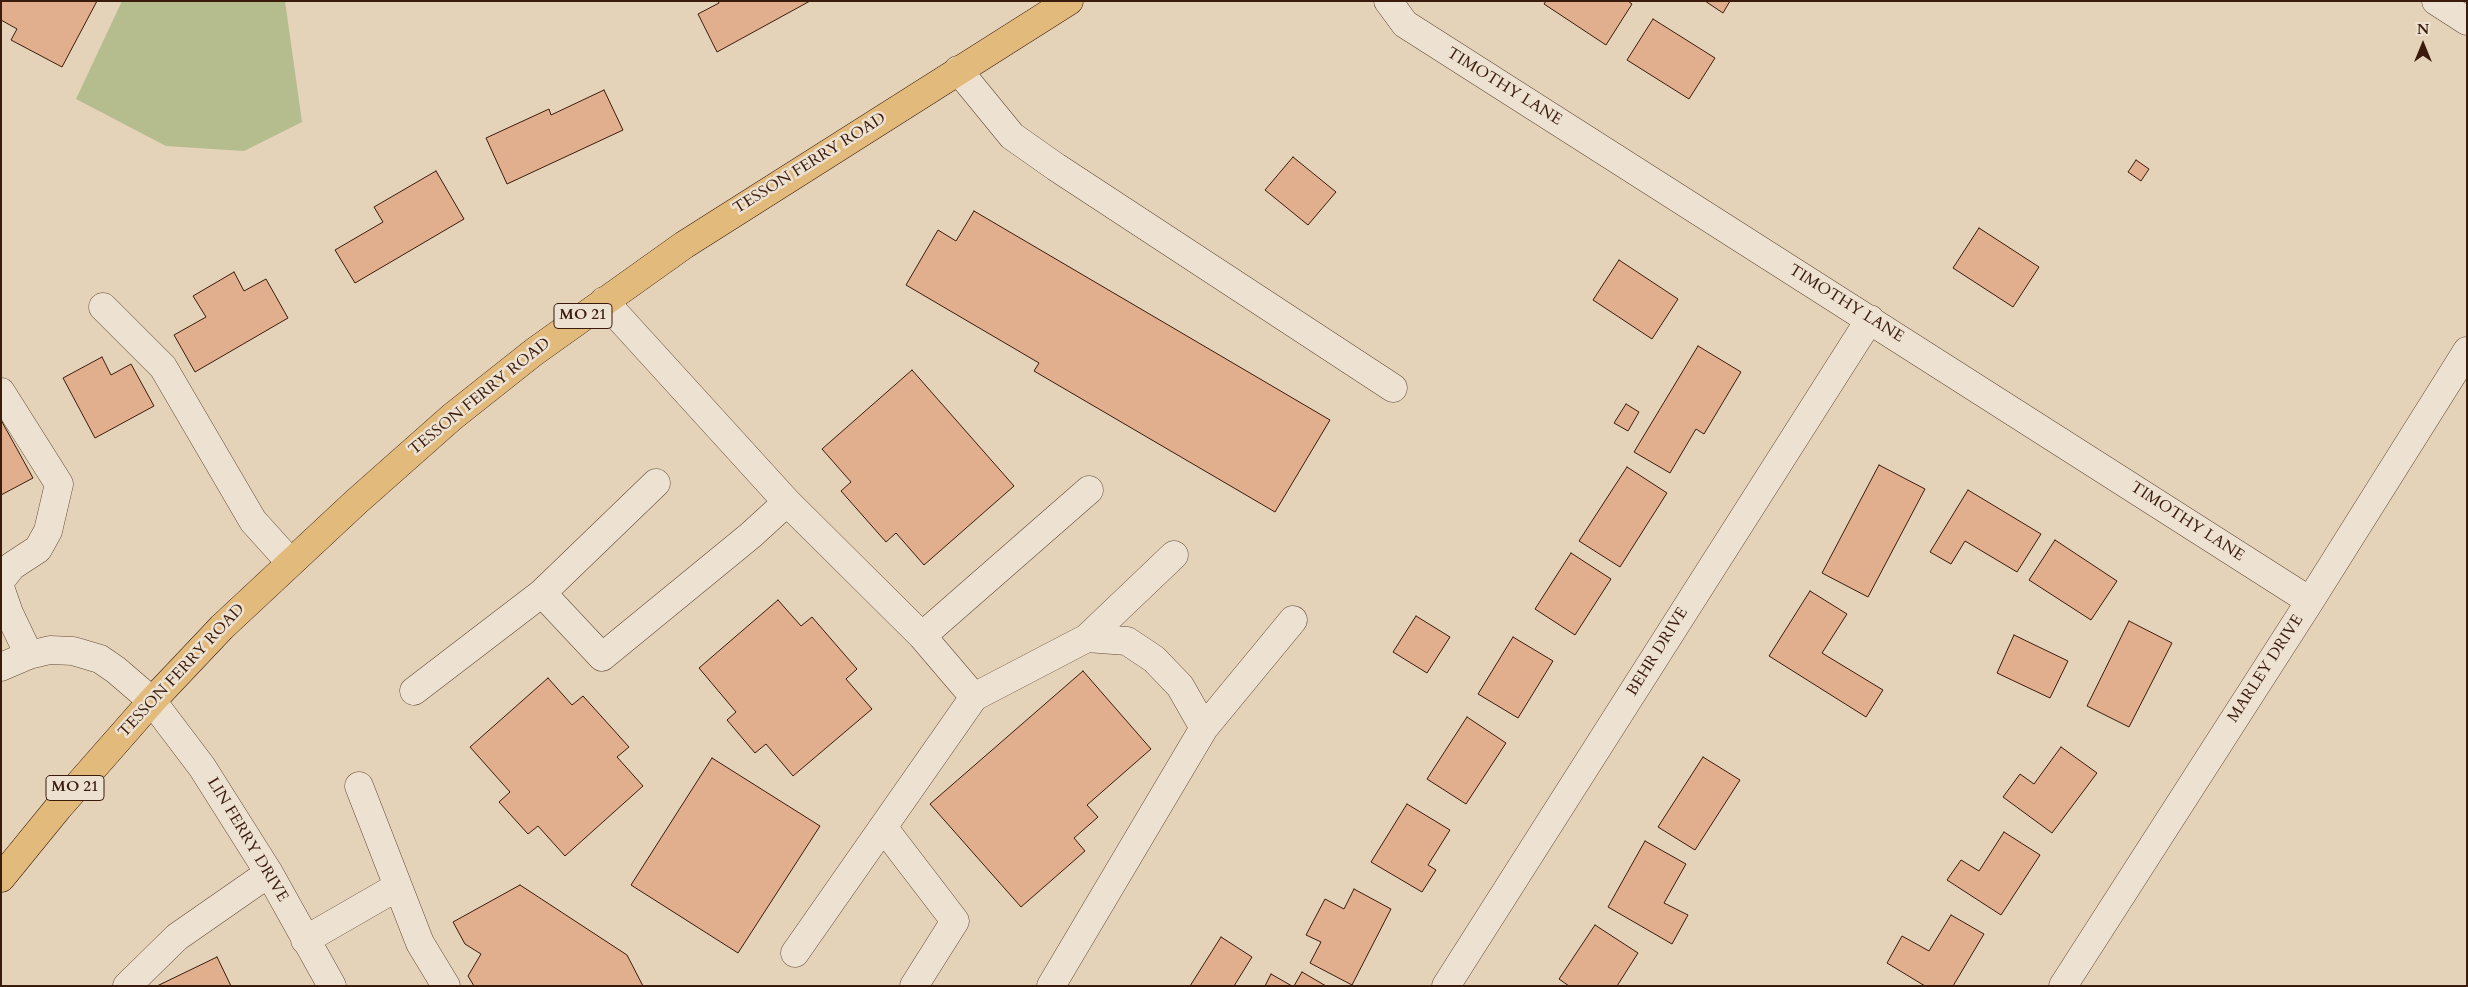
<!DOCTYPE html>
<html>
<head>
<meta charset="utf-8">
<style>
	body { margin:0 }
	#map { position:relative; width:2468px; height:987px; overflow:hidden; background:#e4d3b8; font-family:Cardo,serif }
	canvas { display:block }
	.frame { position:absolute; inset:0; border:2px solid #3b1b0c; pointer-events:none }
	.north { position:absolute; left:2398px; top:20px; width:50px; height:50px; -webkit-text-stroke:4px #ede2d1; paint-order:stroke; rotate:0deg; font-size:14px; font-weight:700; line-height:20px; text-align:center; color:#3b1b0c }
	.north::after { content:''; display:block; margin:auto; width:18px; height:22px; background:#3b1b0c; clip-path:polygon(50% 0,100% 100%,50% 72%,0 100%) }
</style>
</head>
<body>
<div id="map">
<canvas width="2468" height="987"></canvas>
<div class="frame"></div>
<div class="north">N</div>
</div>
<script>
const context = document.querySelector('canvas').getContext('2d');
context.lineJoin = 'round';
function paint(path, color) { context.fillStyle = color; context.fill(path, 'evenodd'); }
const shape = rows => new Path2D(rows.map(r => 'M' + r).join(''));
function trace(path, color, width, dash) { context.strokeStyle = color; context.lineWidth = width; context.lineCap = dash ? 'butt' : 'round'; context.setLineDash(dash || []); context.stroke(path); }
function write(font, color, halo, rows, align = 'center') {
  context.font = font + ' Cardo,serif'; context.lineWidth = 5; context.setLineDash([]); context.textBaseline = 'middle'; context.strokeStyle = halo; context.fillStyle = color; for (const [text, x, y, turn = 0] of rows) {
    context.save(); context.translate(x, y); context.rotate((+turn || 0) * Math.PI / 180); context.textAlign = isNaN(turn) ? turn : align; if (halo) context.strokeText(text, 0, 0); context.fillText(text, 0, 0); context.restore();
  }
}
const green = shape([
	[122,1,285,1,302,122,244,151,166,146,76,99]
]);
const building = shape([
	[1,1,97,1,62,67,11,40,17,29,1,20,1,1],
	[718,1,810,1,717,52,698,14,719,3,718,1],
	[1546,1,1628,1,1632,4,1606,45,1544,4,1546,1],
	[1705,1,1730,1,1723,13,1705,1],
	[1653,19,1715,58,1689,99,1627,60,1653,19],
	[604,90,623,130,507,184,486,138,549,109,551,115,604,90],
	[1293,157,1336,192,1308,225,1265,190,1293,157],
	[2136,160,2149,169,2141,181,2128,172,2136,160],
	[436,171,464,219,355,283,335,250,383,222,374,207,436,171],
	[974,211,1330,420,1275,512,1034,371,1039,363,906,285,938,230,956,241,974,211],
	[1979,228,2039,267,2013,307,1953,268,1979,228],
	[1619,260,1678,299,1652,339,1593,300,1619,260],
	[234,272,244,291,266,279,288,318,195,372,174,335,206,317,193,296,234,272],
	[1698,346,1741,372,1704,434,1696,429,1670,473,1634,452,1698,346],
	[102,357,111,375,131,364,154,406,95,438,63,378,102,357],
	[912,370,1014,486,924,565,896,533,886,542,841,491,851,482,822,449,912,370],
	[1626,404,1639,412,1628,431,1614,423,1626,404],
	[1,420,33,478,1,495,1,420],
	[1879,465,1925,489,1868,597,1822,573,1879,465],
	[1627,467,1667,493,1620,567,1579,541,1627,467],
	[1968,490,2041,534,2017,572,1965,541,1951,564,1930,552,1968,490],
	[2055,540,2117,581,2091,620,2029,580,2055,540],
	[1571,553,1611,579,1575,635,1535,609,1571,553],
	[1810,591,1847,614,1822,653,1883,690,1866,717,1769,656,1810,591],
	[778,600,801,626,812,617,857,669,846,679,872,709,793,776,766,744,755,753,727,720,736,712,699,668,778,600],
	[1416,616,1450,637,1427,673,1393,652,1416,616],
	[2129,621,2172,643,2129,727,2087,706,2129,621],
	[2014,635,2068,661,2050,698,1997,673,2014,635],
	[1513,637,1553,661,1518,718,1478,694,1513,637],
	[1083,671,1151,749,1087,805,1098,817,1074,838,1085,851,1021,907,930,804,1083,671],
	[548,678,572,705,583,696,629,747,617,757,643,786,565,856,538,826,528,834,499,802,510,792,470,747,548,678],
	[1467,717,1506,743,1466,804,1427,779,1467,717],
	[2061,747,2097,773,2052,833,2003,797,2020,774,2034,784,2061,747],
	[1703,757,1740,780,1695,850,1658,827,1703,757],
	[712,758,820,826,738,953,631,885,712,758],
	[1407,804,1450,830,1428,865,1436,870,1422,892,1371,862,1407,804],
	[2004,832,2040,855,2001,915,1947,880,1961,860,1979,871,2004,832],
	[1645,841,1686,864,1664,903,1688,915,1672,944,1608,907,1645,841],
	[520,885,627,955,643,986,474,986,468,976,481,954,465,944,453,922,520,885],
	[1354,889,1391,909,1352,985,1310,963,1321,942,1306,935,1325,899,1344,909,1354,889],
	[1951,915,1984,934,1953,986,1925,986,1887,963,1902,936,1929,951,1951,915],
	[1595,925,1638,953,1617,986,1569,986,1559,979,1595,925],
	[1221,937,1252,957,1234,986,1190,986,1221,937],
	[217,957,231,986,157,986,217,957],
	[1302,972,1326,986,1294,986,1302,972],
	[1271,974,1292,986,1265,986,1271,974]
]);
const minor = shape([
	[1388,1,1405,24,2310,601],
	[2436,1,2467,21],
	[958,70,1012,136,1056,167,1393,388],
	[604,301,787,502,922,636,974,697],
	[103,307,163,367,253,521,290,562],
	[1,392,59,484,48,531,38,549,12,566,1,580],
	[656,483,542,593,602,657,751,535,787,502],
	[1,590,9,613,29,655],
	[922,636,1089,490],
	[1087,638,1174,555],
	[1,667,29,655,50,650,73,651,100,659,116,670,152,701,202,767,269,873,332,986],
	[414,691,542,593],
	[1204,728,1293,620],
	[359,786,420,943,446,986],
	[883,827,955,921,914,986],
	[305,940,397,887],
	[795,953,974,697,1087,638,1127,641,1154,659,1180,686,1204,728,1051,986],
	[127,986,177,937,269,873],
	[1446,986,1870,319],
	[2063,986,2310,601,2467,351]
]);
const major = shape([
	[1,878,58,808,152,701,222,627,356,502,452,417,534,352,684,245,1069,1]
]);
const shields = [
	[583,316,58],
	[75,788,58]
];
const shieldNames = [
	["MO 21",583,316],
	["MO 21",75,788]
];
const streetNames = [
	["TIMOTHY LANE",1504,87,32],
	["TESSON FERRY ROAD",810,164,-32],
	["TIMOTHY LANE",1846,304,32],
	["TESSON FERRY ROAD",480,397,-39],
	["TIMOTHY LANE",2187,522,33],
	["BEHR DRIVE",1658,652,-58],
	["MARLEY DRIVE",2266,669,-57],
	["TESSON FERRY ROAD",182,671,-47],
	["LIN FERRY DRIVE",247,840,59]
];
paint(green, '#b5bc8e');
paint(building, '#e2af8e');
trace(building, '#3b1b0c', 1);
trace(minor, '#654937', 29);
trace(major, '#3b1b0c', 29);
trace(minor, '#ede2d1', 28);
trace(major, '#e2ba7c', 28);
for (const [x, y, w] of shields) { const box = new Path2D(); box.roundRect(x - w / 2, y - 12.5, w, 25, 4); context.fillStyle = '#ede2d1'; context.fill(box); trace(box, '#3b1b0c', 1); }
write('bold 15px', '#3b1b0c', null, shieldNames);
write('16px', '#3b1b0c', '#ede2d1', streetNames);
</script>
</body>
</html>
